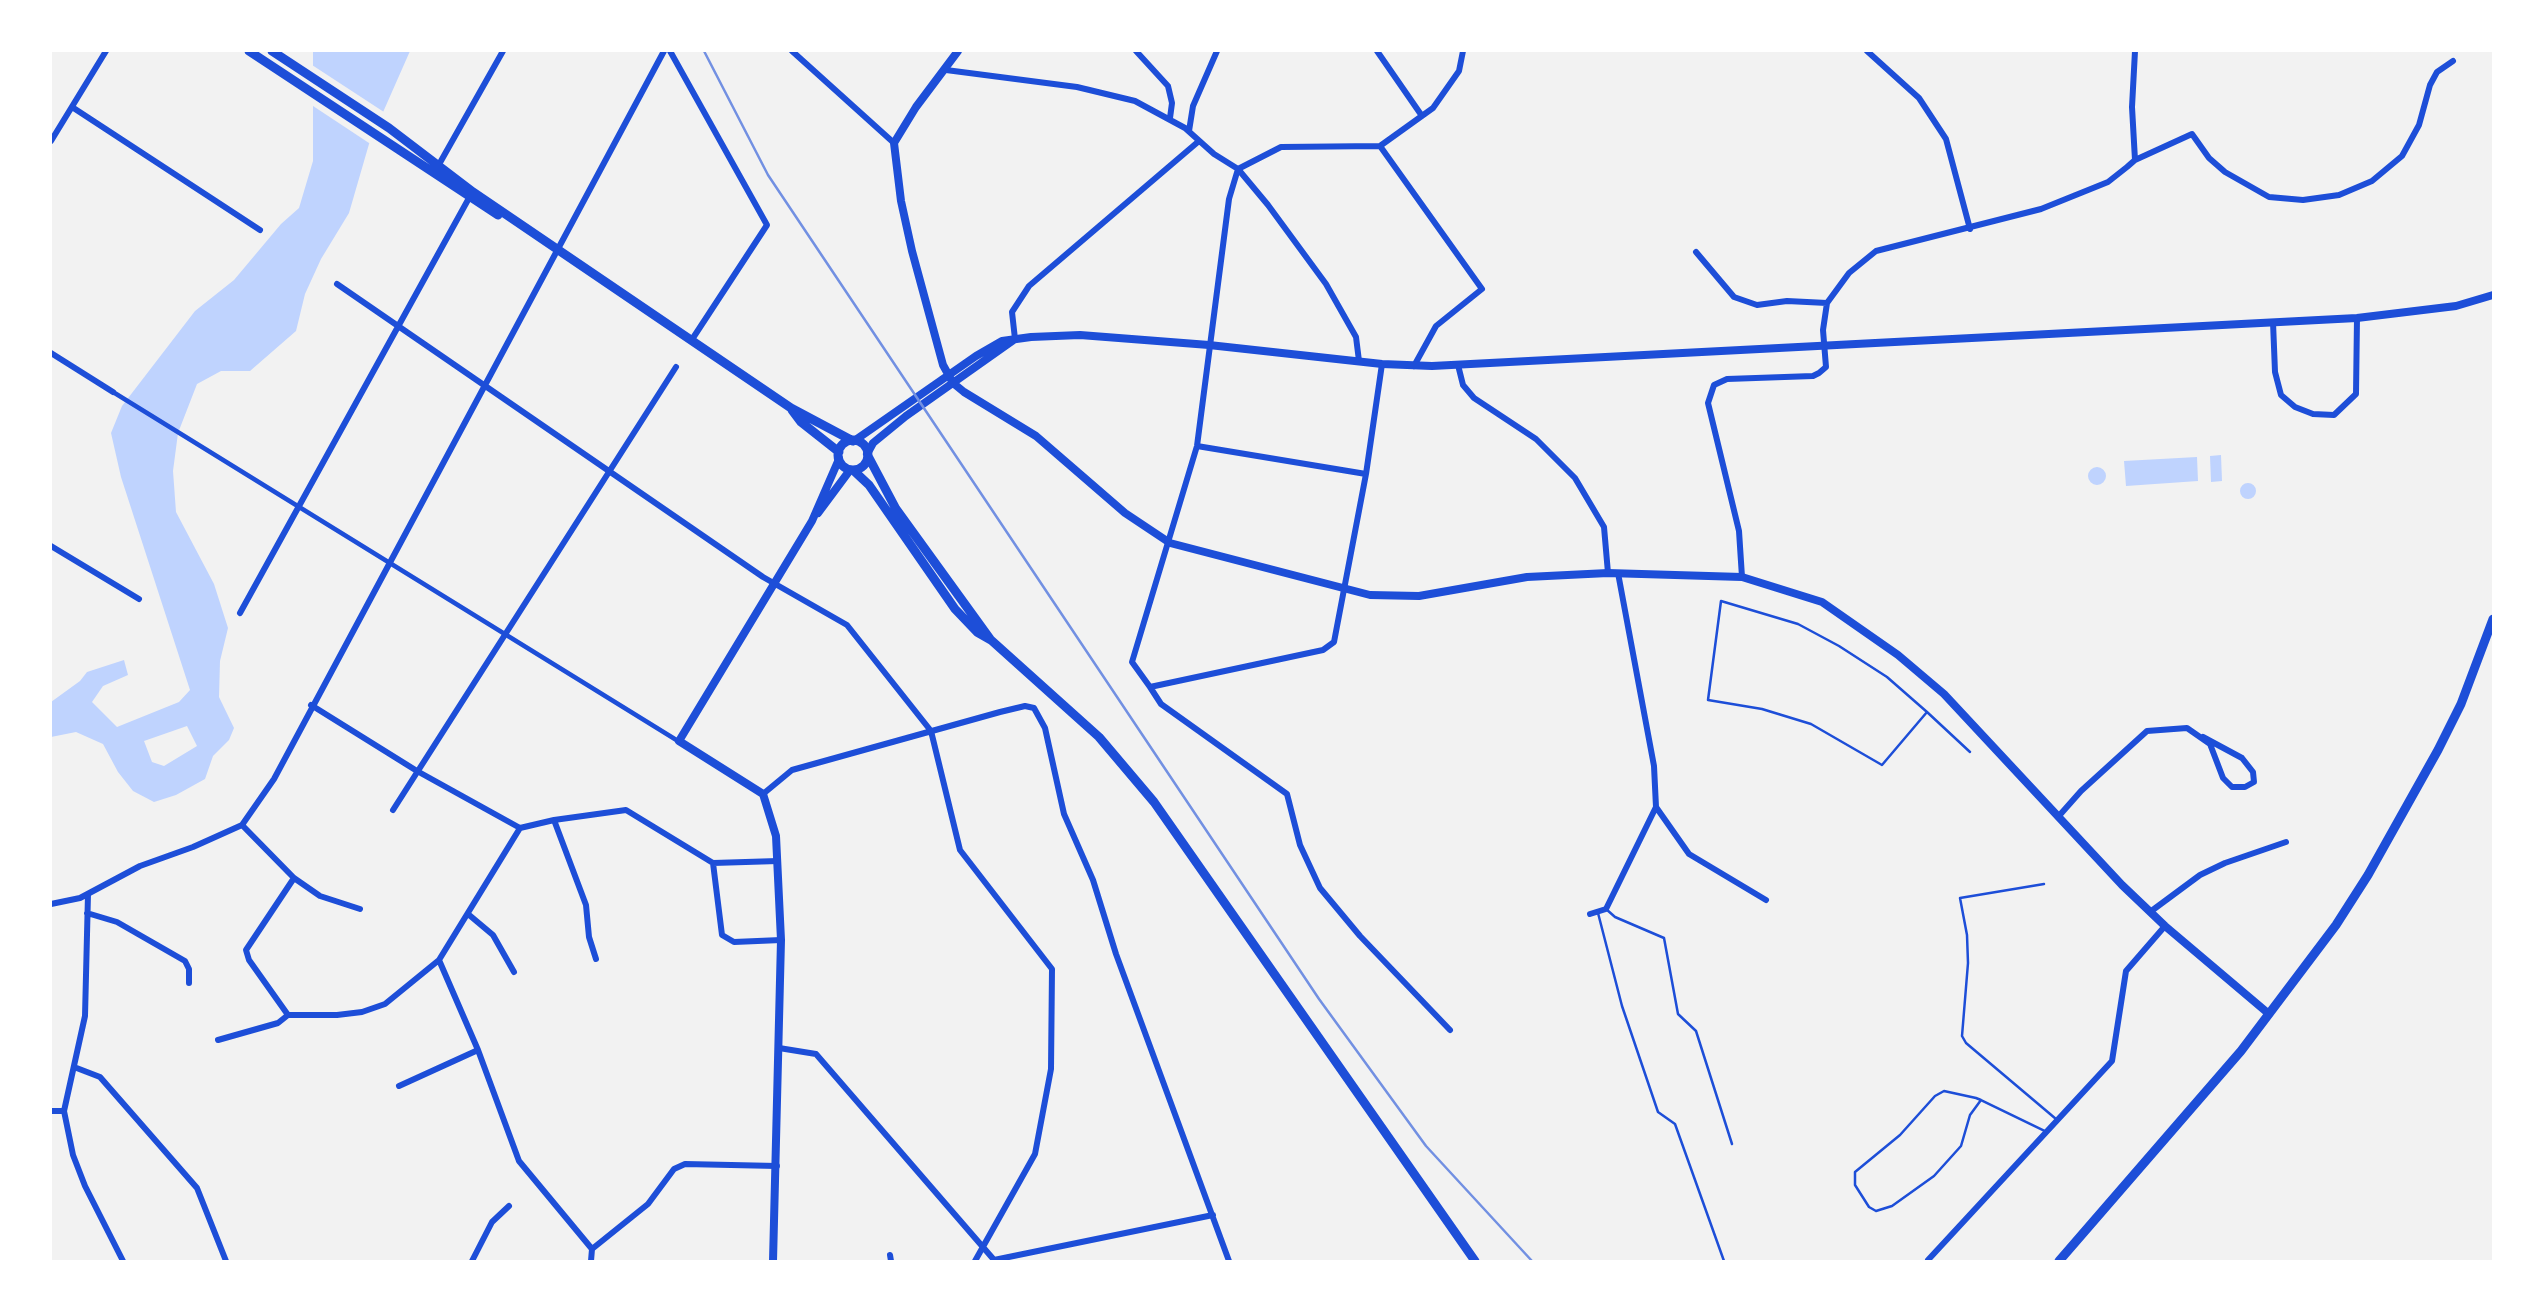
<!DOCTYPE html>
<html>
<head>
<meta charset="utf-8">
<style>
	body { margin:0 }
	#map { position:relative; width:2544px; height:1312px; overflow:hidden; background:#f2f2f2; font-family:"Varela Round",sans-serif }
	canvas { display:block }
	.frame { position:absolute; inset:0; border:52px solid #fff; pointer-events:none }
</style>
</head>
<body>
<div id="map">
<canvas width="2544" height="1312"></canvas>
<div class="frame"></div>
</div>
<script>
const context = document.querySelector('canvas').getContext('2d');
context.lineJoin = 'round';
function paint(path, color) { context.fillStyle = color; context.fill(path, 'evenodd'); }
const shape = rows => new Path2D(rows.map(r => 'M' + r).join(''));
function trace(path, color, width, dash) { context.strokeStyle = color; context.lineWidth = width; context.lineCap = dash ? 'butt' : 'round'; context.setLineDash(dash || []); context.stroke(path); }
const water = shape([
	[313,51,410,51,369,144,349,213,321,259,305,294,296,331,250,371,221,371,197,384,178,433,173,471,176,512,214,584,228,628,220,661,219,697,234,728,229,740,213,756,205,779,176,795,154,802,133,791,118,772,103,744,76,732,51,737,51,702,80,681,87,672,124,660,128,675,103,686,92,702,117,727,179,702,190,690,121,477,111,433,122,406,195,311,234,280,281,224,299,208,313,161],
	[187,726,197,746,164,766,152,762,144,741],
	[2221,455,2222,481,2211,482,2210,456],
	[2197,457,2198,481,2126,486,2124,461],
	'2088 476a9 9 0 1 1 18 0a9 9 0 1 1-18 0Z',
	'2240 491a8 8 0 1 1 16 0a8 8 0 1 1-16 0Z'
]);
const pier = shape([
	[309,63,387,114,372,145,307,102]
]);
const service = shape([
	[1927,712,1887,677,1839,646,1798,624,1721,601,1708,700,1762,709,1811,724,1882,765,1927,712,1970,752],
	[2044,884,1960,898,1967,935,1968,963,1962,1036,1966,1043,2056,1119],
	[1606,909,1615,917,1664,938,1678,1014,1696,1031,1732,1144],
	[1598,913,1622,1006,1658,1112,1675,1124,1724,1261],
	[1981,1100,1970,1115,1961,1146,1934,1176,1892,1206,1876,1211,1869,1207,1855,1185,1855,1172,1900,1135,1935,1096,1944,1091,1976,1098,1981,1100,2045,1131]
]);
const pedestrian = shape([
	[113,392,678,741]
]);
const minor = shape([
	[670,51,767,225,691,341],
	[792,51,894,143],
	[1136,51,1168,86,1172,103,1170,118],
	[1377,51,1422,116],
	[1867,51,1919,98,1946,139,1970,229],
	[946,70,1077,87,1135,101,1185,128,1214,154,1238,169,1268,205,1326,284,1356,337,1359,361],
	[72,107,260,230],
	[1189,131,1193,106,1217,51],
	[51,141,106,51],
	[1380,146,1433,108,1459,71,1463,51],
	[2135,160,2192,134,2209,158,2225,172,2269,197,2303,200,2339,195,2372,181,2402,156,2419,125,2430,85,2437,72,2453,61],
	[437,168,503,51],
	[1696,252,1734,297,1757,305,1787,301,1827,303],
	[337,284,763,577,847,625,931,731,960,850,1052,969,1051,1069,1035,1154,975,1261],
	[2273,322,2275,372,2281,395,2295,407,2313,414,2334,415,2356,394,2357,318],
	[1015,339,1012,312,1029,286,1199,141],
	[51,353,113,392],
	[1382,364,1366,474,1334,642,1323,650,1150,687,1132,662,1197,446,1229,199,1238,169,1281,147,1380,146,1482,289,1436,326,1414,366],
	[1458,365,1463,385,1474,398,1536,439,1575,478,1604,527,1608,573],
	[1197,446,1366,474],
	[51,546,139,599],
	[1618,573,1654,766,1656,807,1689,854,1766,900],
	[1742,577,1739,531,1708,403,1714,385,1727,379,1813,376,1819,373,1826,367,1823,330,1827,303,1849,273,1876,251,2041,209,2108,182,2127,167,2135,160,2132,107,2135,51],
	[240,613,469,198],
	[1150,687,1161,704,1287,794,1300,845,1320,888,1360,936,1450,1030],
	[311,705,417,771,520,828,554,820,626,810,713,863,778,861],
	[763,794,792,770,1000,712,1025,706,1034,708,1045,728,1064,814,1093,880,1116,954,1229,1261],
	[393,810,676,367],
	[2058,817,2081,791,2147,731,2187,728,2210,744,2223,778,2232,787,2245,787,2254,782,2253,772,2242,758,2203,737],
	[554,820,586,905,589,937,596,959],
	[242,825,294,878,320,896,360,909],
	[520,828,439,960,478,1050,519,1161,592,1249,591,1261],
	[713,863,722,935,734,942,781,940],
	[294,878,246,950,249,960,288,1015,337,1015,362,1012,385,1004,439,960],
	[88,894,85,1016,64,1111,73,1155,85,1186,123,1261],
	[51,904,80,898,140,866,193,847,242,825,274,779,664,51],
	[2150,912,2200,875,2225,863,2286,842],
	[87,913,117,922,185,961,189,969,189,983],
	[468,914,493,935,514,972],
	[1590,914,1606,909,1656,807],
	[218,1040,278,1023,288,1015],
	[779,1048,816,1054,995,1261],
	[74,1067,100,1077,197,1188,226,1261],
	[399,1086,478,1050],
	[51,1111,64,1111],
	[592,1249,648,1204,674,1169,685,1164,777,1166],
	[890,1255,891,1261],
	[994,1260,1213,1215],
	[1928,1260,2112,1061,2126,971,2165,926],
	[472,1261,492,1222,509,1206]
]);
const tertiary = shape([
	[958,51,916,107,894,143,901,201,912,251,943,365,953,383,964,392,1036,436,1125,513,1170,543,1370,595,1419,596,1527,577,1608,573,1742,577,1822,602,1898,655,1944,694,2122,885,2165,926,2269,1014],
	[854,441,976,356,1002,341,1031,337,1080,335,1209,345,1382,364,1432,366,2357,318,2456,306,2493,295],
	[867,454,873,443,906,416,1015,339],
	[818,513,850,470],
	[773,1261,781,940,776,836,763,794,679,741,812,521,839,459]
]);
const secondary = shape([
	[249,51,498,215],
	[272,51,389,128,473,192,791,408,853,441],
	[792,410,801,422,839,452],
	'838 455a15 15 0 1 1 30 0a15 15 0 1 1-30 0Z',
	[868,456,896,509,990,639],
	[853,470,869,485,955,609,977,632,991,640,1099,737,1154,802,1475,1261],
	[2059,1261,2241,1051,2336,925,2368,875,2438,750,2461,704,2493,619]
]);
const rail = shape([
	[704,51,768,175,1319,999,1426,1146,1532,1261]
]);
paint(water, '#bfd3fe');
paint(pier, '#f2f2f2');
trace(service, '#1d4ed8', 2.5);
trace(pedestrian, '#1d4ed8', 4.5);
trace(minor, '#1d4ed8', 6);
trace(tertiary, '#1d4ed8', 8);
trace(secondary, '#1d4ed8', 9);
trace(rail, '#7290e2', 2.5);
</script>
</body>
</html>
